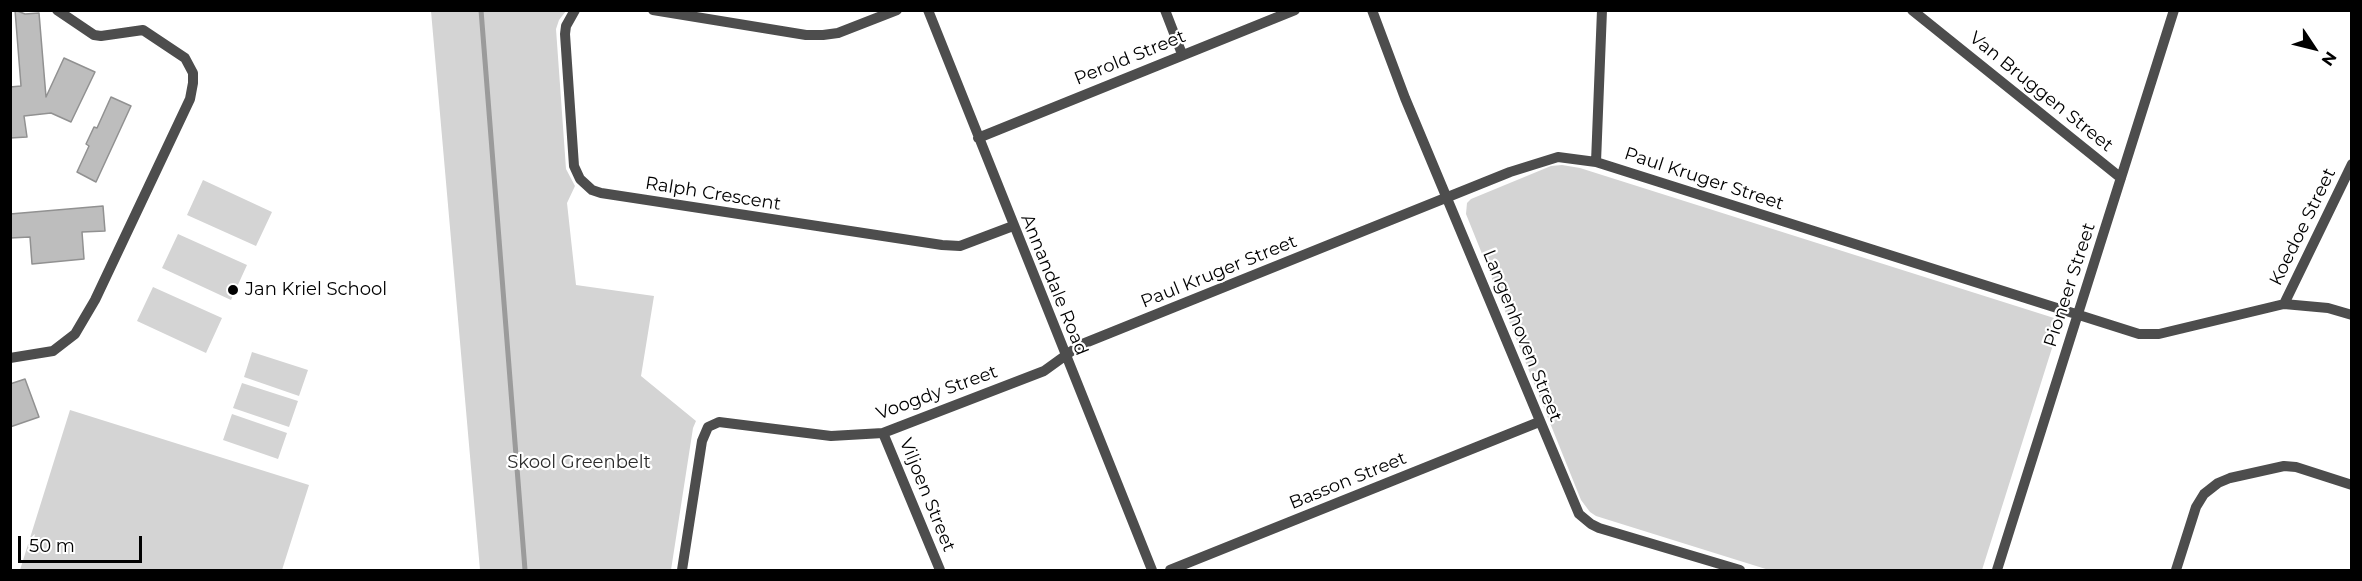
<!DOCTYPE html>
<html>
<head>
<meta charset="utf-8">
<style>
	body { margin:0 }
	#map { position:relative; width:2362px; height:581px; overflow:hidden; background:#fff; font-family:Montserrat,sans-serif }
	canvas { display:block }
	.frame { position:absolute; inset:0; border:12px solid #000; pointer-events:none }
	.north { position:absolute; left:2284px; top:18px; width:60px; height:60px; -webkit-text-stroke:4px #fff; paint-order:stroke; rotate:125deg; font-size:16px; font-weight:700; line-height:24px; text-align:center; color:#000 }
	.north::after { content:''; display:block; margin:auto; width:21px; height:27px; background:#000; clip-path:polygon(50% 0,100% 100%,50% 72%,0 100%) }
	.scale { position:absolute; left:18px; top:536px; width:124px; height:27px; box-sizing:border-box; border:3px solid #000; border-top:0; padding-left:8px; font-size:18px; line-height:21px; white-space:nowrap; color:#000; -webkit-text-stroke:4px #fff; paint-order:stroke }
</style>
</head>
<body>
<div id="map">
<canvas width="2362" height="581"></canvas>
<div class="frame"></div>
<div class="north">N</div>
<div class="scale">50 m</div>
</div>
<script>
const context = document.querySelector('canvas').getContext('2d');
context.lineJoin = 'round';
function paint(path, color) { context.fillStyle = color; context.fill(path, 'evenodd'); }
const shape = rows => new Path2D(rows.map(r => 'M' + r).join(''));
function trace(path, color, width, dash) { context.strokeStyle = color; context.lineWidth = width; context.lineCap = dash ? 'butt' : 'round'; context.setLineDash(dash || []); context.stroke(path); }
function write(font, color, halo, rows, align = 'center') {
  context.font = font + ' Montserrat,sans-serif'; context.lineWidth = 4.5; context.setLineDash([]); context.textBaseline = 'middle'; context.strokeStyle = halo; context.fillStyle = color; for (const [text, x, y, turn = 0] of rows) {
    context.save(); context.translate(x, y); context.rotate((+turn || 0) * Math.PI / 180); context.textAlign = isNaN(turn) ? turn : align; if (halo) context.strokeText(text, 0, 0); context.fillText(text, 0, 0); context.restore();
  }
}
const green = shape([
	[431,11,566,11,559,20,556,29,566,169,575,186,567,203,576,285,654,296,641,376,696,421,693,428,671,570,480,570],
	[1551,166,1562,165,1580,168,2054,318,2058,329,1982,570,1769,570,1596,516,1590,512,1581,500,1466,214,1467,203,1471,199],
	[203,180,272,212,256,246,187,215],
	[178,234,247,265,231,300,162,268],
	[153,287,222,318,206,353,137,321],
	[252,352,308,370,299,396,244,377],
	[242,383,298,401,289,427,233,408],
	[70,410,309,485,282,570,20,570],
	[232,414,287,433,278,459,223,440]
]);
const stream = shape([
	[481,10,525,570]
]);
const building = shape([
	[15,10,25,14,39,13,46,97,64,58,95,72,71,122,51,113,24,116,27,137,10,138,10,87,21,86,15,10],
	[111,97,131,106,96,182,77,172,89,146,86,144,94,127,97,128,111,97],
	[103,206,105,231,82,232,84,259,32,264,30,237,10,238,10,214,103,206],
	[25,379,39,417,10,427,10,384,25,379]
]);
const minor = shape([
	[575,10,566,26,565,34,574,166,580,179,592,190,601,193,942,245,960,246,1013,226],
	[653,10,806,35,823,35,838,33,897,10],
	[928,10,1152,570],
	[1165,10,1182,54],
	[1372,10,1405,98,1579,514,1591,524,1599,528,1740,570],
	[1912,10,2121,178],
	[978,138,1295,10],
	[1596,162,1602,10],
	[2284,304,2352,164],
	[10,358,53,351,75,334,95,300,190,99,193,83,193,73,185,58,143,30,101,36,94,35,57,10],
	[883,433,940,570],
	[682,570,702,441,708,427,719,422,831,436,883,433,1044,371,1080,345,1510,172,1558,157,1596,162,2139,334,2159,334,2284,304,2328,308,2352,315],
	[1170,570,1539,422],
	[1997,570,2174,10],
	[2176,570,2196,507,2204,494,2218,483,2230,478,2284,466,2296,467,2352,485]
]);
const markers = [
	[233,290,6,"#000"]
];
const streetNames = [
	["Perold Street",1130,58,-22],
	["Van Bruggen Street",2041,92,39],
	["Paul Kruger Street",1704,179,18],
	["Ralph Crescent",713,194,9],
	["Koedoe Street",2303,227,-64],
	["Paul Kruger Street",1219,272,-22],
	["Annandale Road",1054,285,68],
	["Pioneer Street",2070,285,-72],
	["Langenhoven Street",1522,336,68],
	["Voogdy Street",937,393,-20],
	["Basson Street",1348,481,-22],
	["Viljoen Street",927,495,68]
];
const poiNames = [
	["Jan Kriel School",245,290]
];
const parkNames = [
	["Skool Greenbelt",579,463]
];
paint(green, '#d4d4d4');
trace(stream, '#9b9b9b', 5);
paint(building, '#bdbdbd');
trace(building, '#919191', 1.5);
trace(minor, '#4d4d4d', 10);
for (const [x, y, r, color] of markers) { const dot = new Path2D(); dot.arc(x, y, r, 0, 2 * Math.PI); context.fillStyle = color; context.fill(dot); trace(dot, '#fff', 2); }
write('18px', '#000', '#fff', streetNames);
write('18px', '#000', '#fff', poiNames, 'left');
write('18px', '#2b2b2b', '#fff', parkNames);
</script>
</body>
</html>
